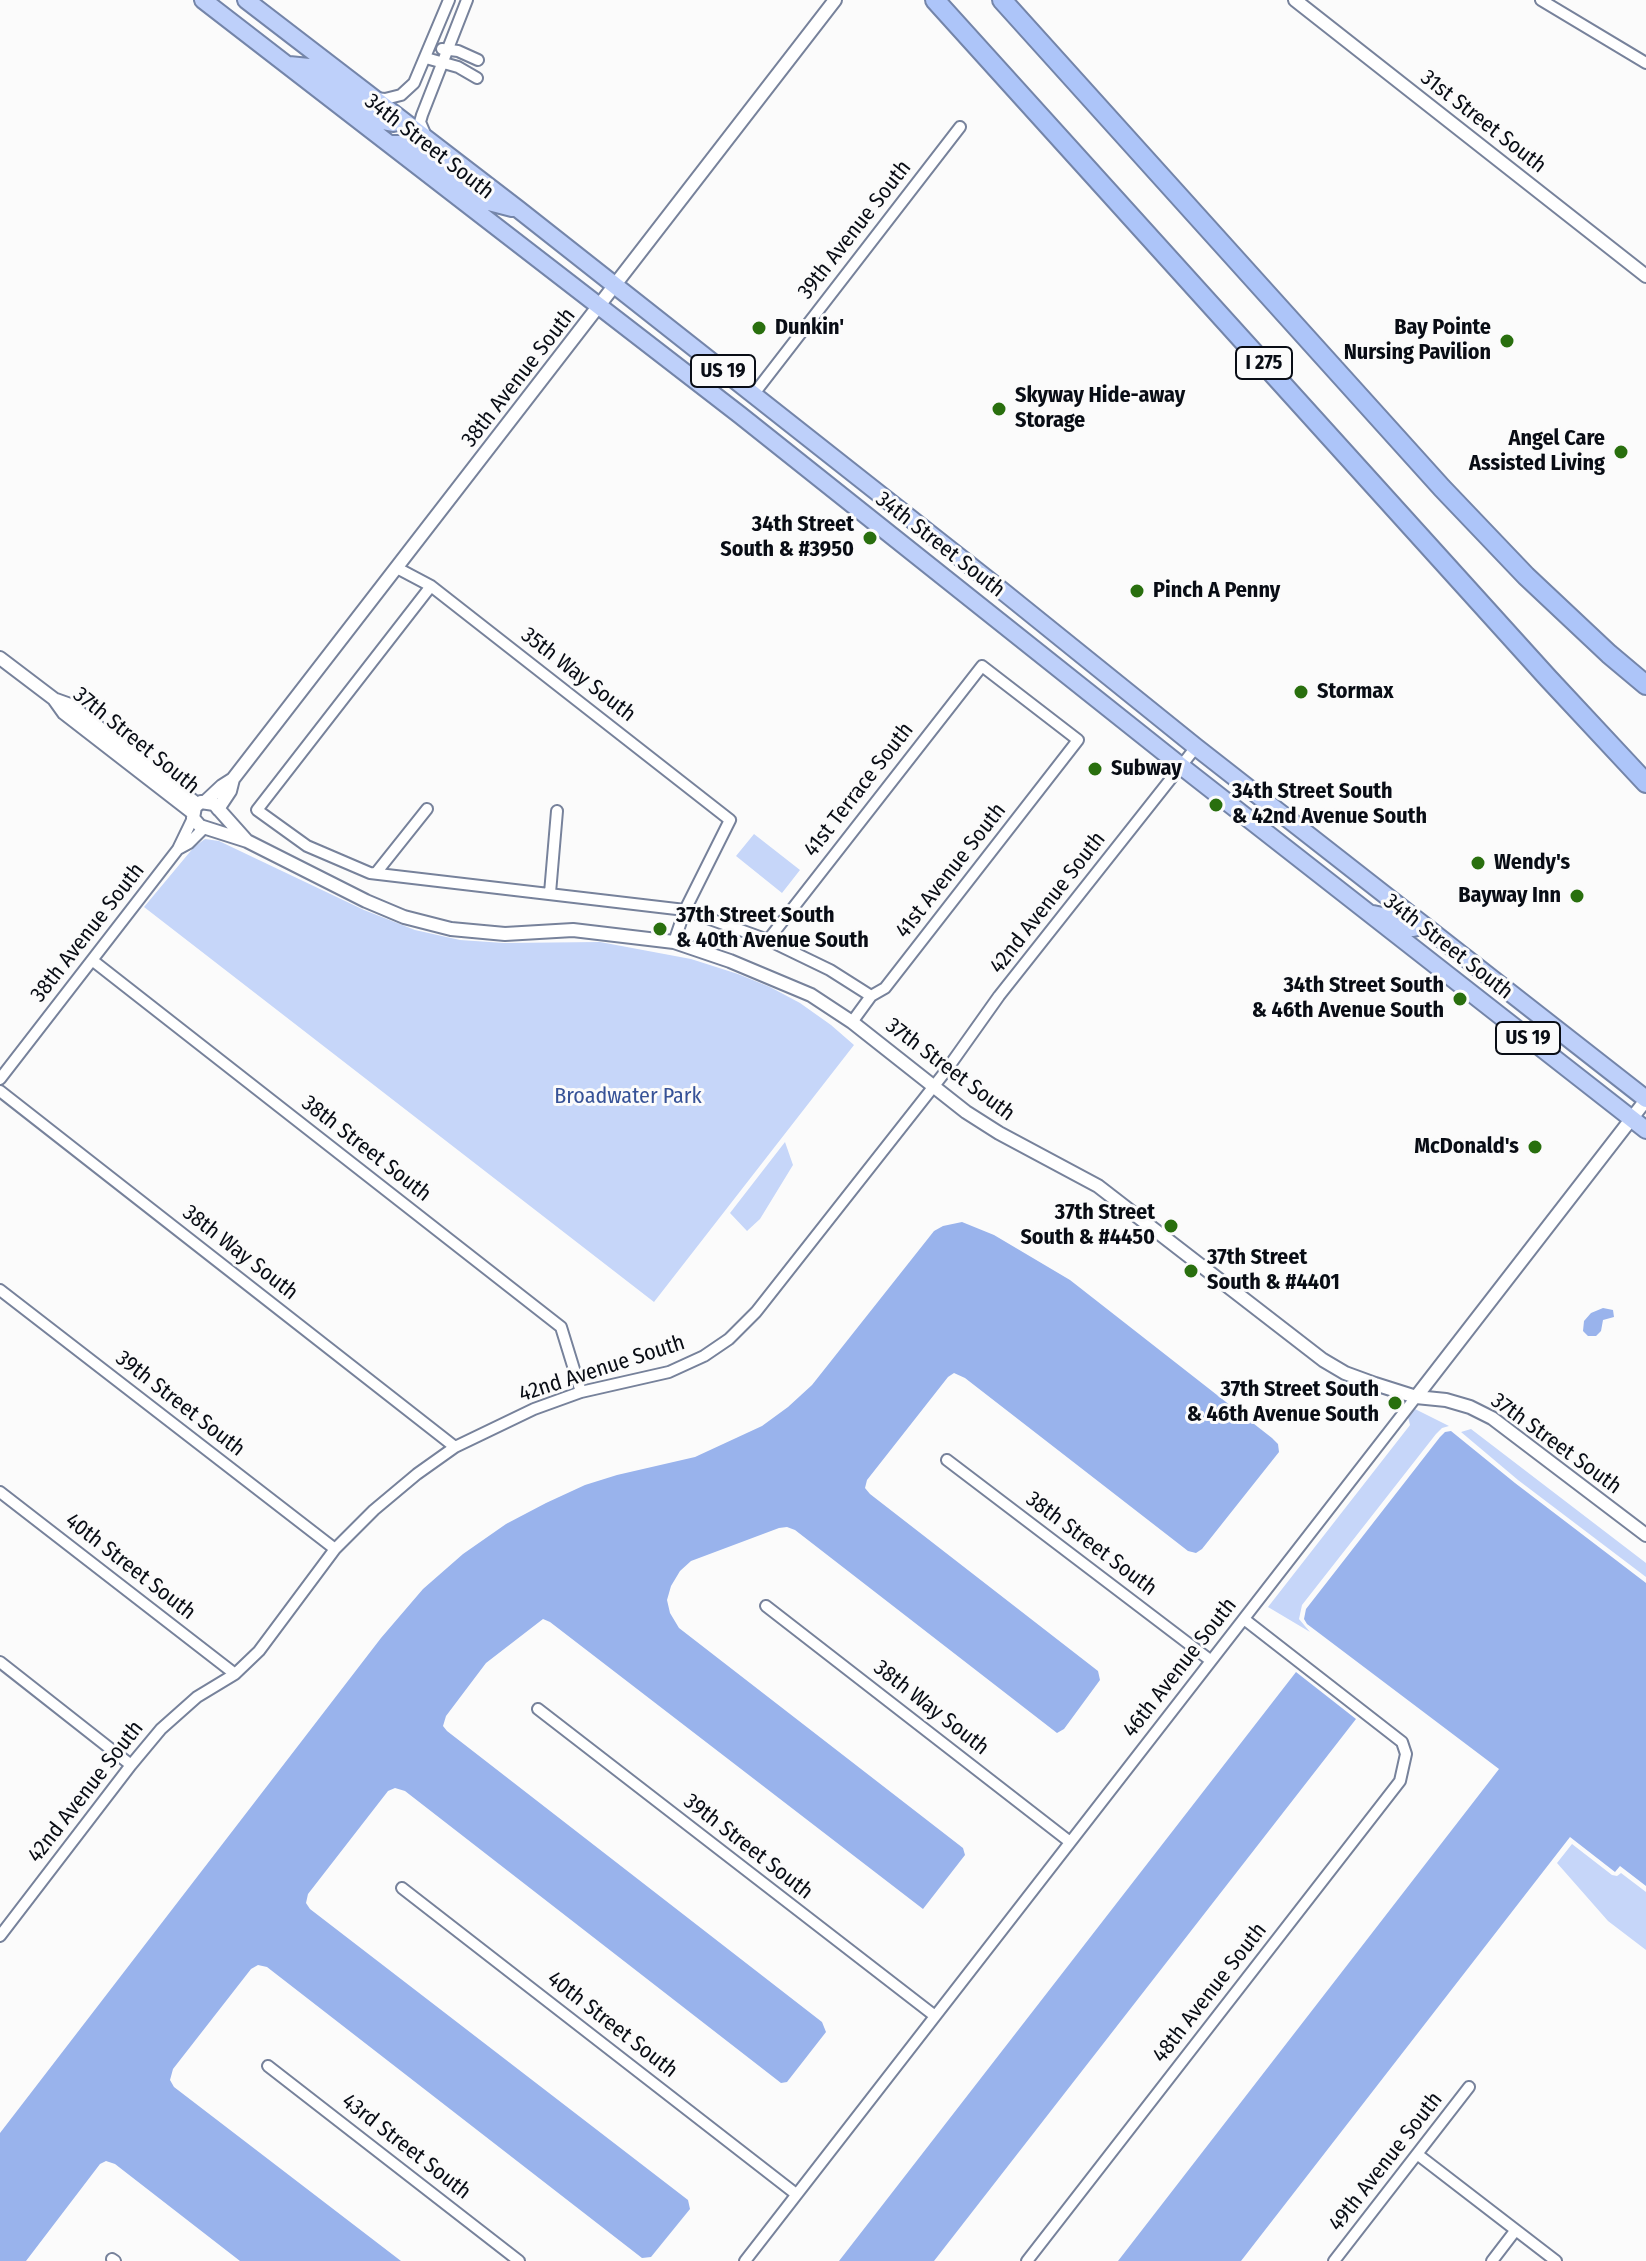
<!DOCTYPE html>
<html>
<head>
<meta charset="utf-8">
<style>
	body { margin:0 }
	canvas { display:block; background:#fbfbfb }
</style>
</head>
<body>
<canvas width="1646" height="2261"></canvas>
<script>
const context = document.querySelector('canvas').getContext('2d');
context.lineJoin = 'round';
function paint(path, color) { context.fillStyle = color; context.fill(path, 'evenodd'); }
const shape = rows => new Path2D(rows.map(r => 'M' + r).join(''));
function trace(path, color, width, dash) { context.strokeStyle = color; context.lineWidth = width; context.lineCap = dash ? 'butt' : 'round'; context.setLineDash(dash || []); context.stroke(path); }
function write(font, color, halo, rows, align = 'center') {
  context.font = font + ' "Fira Sans Condensed",sans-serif'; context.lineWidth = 6; context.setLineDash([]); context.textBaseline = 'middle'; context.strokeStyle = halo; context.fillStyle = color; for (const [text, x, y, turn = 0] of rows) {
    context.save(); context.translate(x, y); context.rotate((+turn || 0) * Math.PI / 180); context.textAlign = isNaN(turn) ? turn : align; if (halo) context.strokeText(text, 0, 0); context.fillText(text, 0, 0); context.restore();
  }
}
const green = shape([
	[754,834,800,870,782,893,736,856],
	[205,839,219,841,364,910,415,930,460,940,504,943,600,942,691,959,738,974,770,987,800,1003,831,1025,854,1045,654,1302,144,907,194,847],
	[785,1142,793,1165,760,1219,747,1231,730,1213],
	[1415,1409,1449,1426,1442,1428,1436,1434,1302,1605,1299,1619,1310,1632,1268,1607,1410,1425,1408,1417],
	[1471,1429,1646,1563,1646,1577,1518,1480,1461,1432],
	[1572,1844,1612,1875,1617,1876,1621,1873,1646,1892,1646,1950,1608,1921,1557,1863]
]);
const water = shape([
	[962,1222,994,1235,1070,1280,1272,1438,1278,1444,1279,1452,1202,1549,1196,1553,1188,1551,965,1378,954,1373,948,1377,867,1480,865,1488,870,1494,1098,1671,1100,1680,1064,1729,1057,1733,795,1530,787,1527,779,1528,691,1561,680,1571,671,1586,667,1600,670,1613,679,1628,963,1848,965,1855,923,1909,550,1622,543,1619,486,1663,446,1716,443,1726,447,1731,822,2022,826,2032,787,2082,781,2083,405,1791,395,1788,388,1791,308,1894,306,1903,310,1909,688,2200,690,2209,651,2257,642,2258,267,1967,258,1965,251,1969,173,2069,170,2080,174,2087,401,2261,240,2261,115,2164,106,2161,100,2164,26,2261,0,2261,0,2133,381,1638,423,1589,463,1554,506,1524,546,1503,585,1485,617,1475,695,1457,762,1426,788,1407,812,1385,934,1231,943,1226],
	[1603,1308,1613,1310,1614,1317,1603,1320,1601,1331,1596,1336,1588,1336,1583,1331,1584,1321,1591,1313],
	[1451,1431,1515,1483,1646,1583,1646,1886,1620,1866,1615,1872,1570,1837,1241,2261,1118,2261,1499,1769,1307,1624,1304,1619,1306,1609,1440,1437,1445,1432],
	[1296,1672,1356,1719,934,2261,839,2261]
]);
const minor = shape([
	[1541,0,1646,63],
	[442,49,458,51,478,60],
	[426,58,458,67,477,78],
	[375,98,385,99,401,95,414,83,449,0],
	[426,136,420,122,422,115,467,0],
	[753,395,960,127],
	[397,568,431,586,730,820,685,910,674,942],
	[431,586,257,810,307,846,370,873,685,910,768,940,830,970,871,996],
	[178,849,189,843,204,828],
	[376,873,427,809],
	[550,893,557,811],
	[768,940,982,666,1078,740,885,988,871,996,852,1022],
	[92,960,561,1327,581,1392],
	[0,1079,178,849,193,818],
	[0,1091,455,1447],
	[0,1290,335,1549],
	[947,1460,1210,1660],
	[0,1492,235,1674],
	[766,1606,1070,1842],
	[0,1662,131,1765],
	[538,1709,935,2016],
	[402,1888,796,2194],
	[0,1936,131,1765,161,1729,197,1697,235,1674,259,1651,335,1549,374,1510,417,1474,455,1447,534,1409,581,1392,669,1372,704,1356,729,1339,756,1312,945,1072,999,996,1196,747],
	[268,2066,519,2261],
	[1417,2154,1556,2261],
	[112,2259,115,2261],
	[745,2261,1416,1397],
	[1027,2261,1400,1781,1406,1754,1402,1742,1244,1619],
	[1334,2261,1469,2087],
	[1492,2261,1515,2231]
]);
const tertiary = shape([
	[1295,0,1646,276],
	[0,658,54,699,64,713,193,813],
	[56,700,70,705,197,804],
	[206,801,222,786,233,779,835,0],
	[218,809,230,791,233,779],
	[247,841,214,804,201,802,195,807,193,818,200,826,247,841,366,901,404,917,451,929,505,934,573,930,674,942,730,961,811,995,852,1022,966,1112,999,1133,1098,1186,1323,1360,1345,1373,1375,1384,1416,1397,1446,1400,1470,1407,1492,1418,1646,1535],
	[1416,1397,1646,1100]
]);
const trunk = shape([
	[203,0,740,415,1181,766,1646,1130],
	[246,0,518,209,1000,589,1196,747,1646,1099],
	[289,65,309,67,382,121,393,123,403,121],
	[390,144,407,144,415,147,489,202,512,208],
	[1373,914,1395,919,1413,928,1422,926]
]);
const motorway = shape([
	[935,0,1548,678,1646,783],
	[1002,0,1442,488,1526,576,1609,654,1646,685]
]);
const markers = [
	[759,328,8,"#296f0e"],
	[1507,341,8,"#296f0e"],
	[999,409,8,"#296f0e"],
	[1621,452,8,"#296f0e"],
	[870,538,8,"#296f0e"],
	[1137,591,8,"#296f0e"],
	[1301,692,8,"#296f0e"],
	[1095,769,8,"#296f0e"],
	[1216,805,8,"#296f0e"],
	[1478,863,8,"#296f0e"],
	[1577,896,8,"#296f0e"],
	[660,929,8,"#296f0e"],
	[1460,999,8,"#296f0e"],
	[1535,1147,8,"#296f0e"],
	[1171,1226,8,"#296f0e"],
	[1191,1271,8,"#296f0e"],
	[1395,1403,8,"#296f0e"]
];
const shields = [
	[1264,363,56],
	[723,371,64],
	[1528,1038,64]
];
const shieldNames = [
	["I 275",1264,363],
	["US 19",723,371],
	["US 19",1528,1038]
];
const streetNames = [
	["31st Street South",1483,122,38],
	["34th Street South",429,147,38],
	["39th Avenue South",855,230,-52],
	["38th Avenue South",519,378,-52],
	["34th Street South",940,545,38],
	["35th Way South",578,675,38],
	["37th Street South",136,741,39],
	["41st Terrace South",859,790,-52],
	["41st Avenue South",951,871,-52],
	["42nd Avenue South",1048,903,-52],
	["38th Avenue South",88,933,-52],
	["34th Street South",1448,947,38],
	["37th Street South",950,1070,37],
	["38th Street South",366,1149,38],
	["38th Way South",240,1253,38],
	["42nd Avenue South",602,1369,-18],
	["39th Street South",180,1404,38],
	["37th Street South",1556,1444,36],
	["38th Street South",1091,1544,37],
	["40th Street South",130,1567,38],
	["46th Avenue South",1180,1668,-52],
	["38th Way South",931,1708,38],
	["42nd Avenue South",86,1792,-52],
	["39th Street South",748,1847,38],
	["48th Avenue South",1210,1993,-52],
	["40th Street South",612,2025,38],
	["43rd Street South",406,2147,38],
	["49th Avenue South",1386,2162,-52]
];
const poiNames = [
	["Dunkin'",775,328],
	["Bay Pointe",1491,328,"right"],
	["Nursing Pavilion",1491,353,"right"],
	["Skyway Hide-away",1015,396],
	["Storage",1015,421],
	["Angel Care",1605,439,"right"],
	["Assisted Living",1605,464,"right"],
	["34th Street",854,525,"right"],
	["South & #3950",854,550,"right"],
	["Pinch A Penny",1153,591],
	["Stormax",1317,692],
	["Subway",1111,769],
	["34th Street South",1232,792],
	["& 42nd Avenue South",1232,817],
	["Wendy's",1494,863],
	["Bayway Inn",1561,896,"right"],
	["37th Street South",676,916],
	["& 40th Avenue South",676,941],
	["34th Street South",1444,986,"right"],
	["& 46th Avenue South",1444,1011,"right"],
	["McDonald's",1519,1147,"right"],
	["37th Street",1155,1213,"right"],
	["South & #4450",1155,1238,"right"],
	["37th Street",1207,1258],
	["South & #4401",1207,1283],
	["37th Street South",1379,1390,"right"],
	["& 46th Avenue South",1379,1415,"right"]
];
const parkNames = [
	["Broadwater Park",628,1097]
];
paint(green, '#c6d6f9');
paint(water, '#99b3ec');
trace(minor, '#77829b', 14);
trace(tertiary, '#77829b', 16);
trace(trunk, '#7485a9', 20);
trace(motorway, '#7485a9', 22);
trace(minor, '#fff', 10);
trace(tertiary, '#fff', 12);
trace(trunk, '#bed0fa', 16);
trace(motorway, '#adc5f9', 18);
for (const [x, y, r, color] of markers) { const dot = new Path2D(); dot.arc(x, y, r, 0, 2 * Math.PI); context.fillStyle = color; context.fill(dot); trace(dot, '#fbfbfb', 3); }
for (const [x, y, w] of shields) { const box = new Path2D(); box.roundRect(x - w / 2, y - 16, w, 32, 6); context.fillStyle = '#fbfbfb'; context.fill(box); trace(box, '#090d15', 2); }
write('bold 20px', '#090d15', null, shieldNames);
write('22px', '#090d15', '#fbfbfb', streetNames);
write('bold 22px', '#090d15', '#fbfbfb', poiNames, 'left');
write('22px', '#365297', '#fbfbfb', parkNames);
</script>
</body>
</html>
